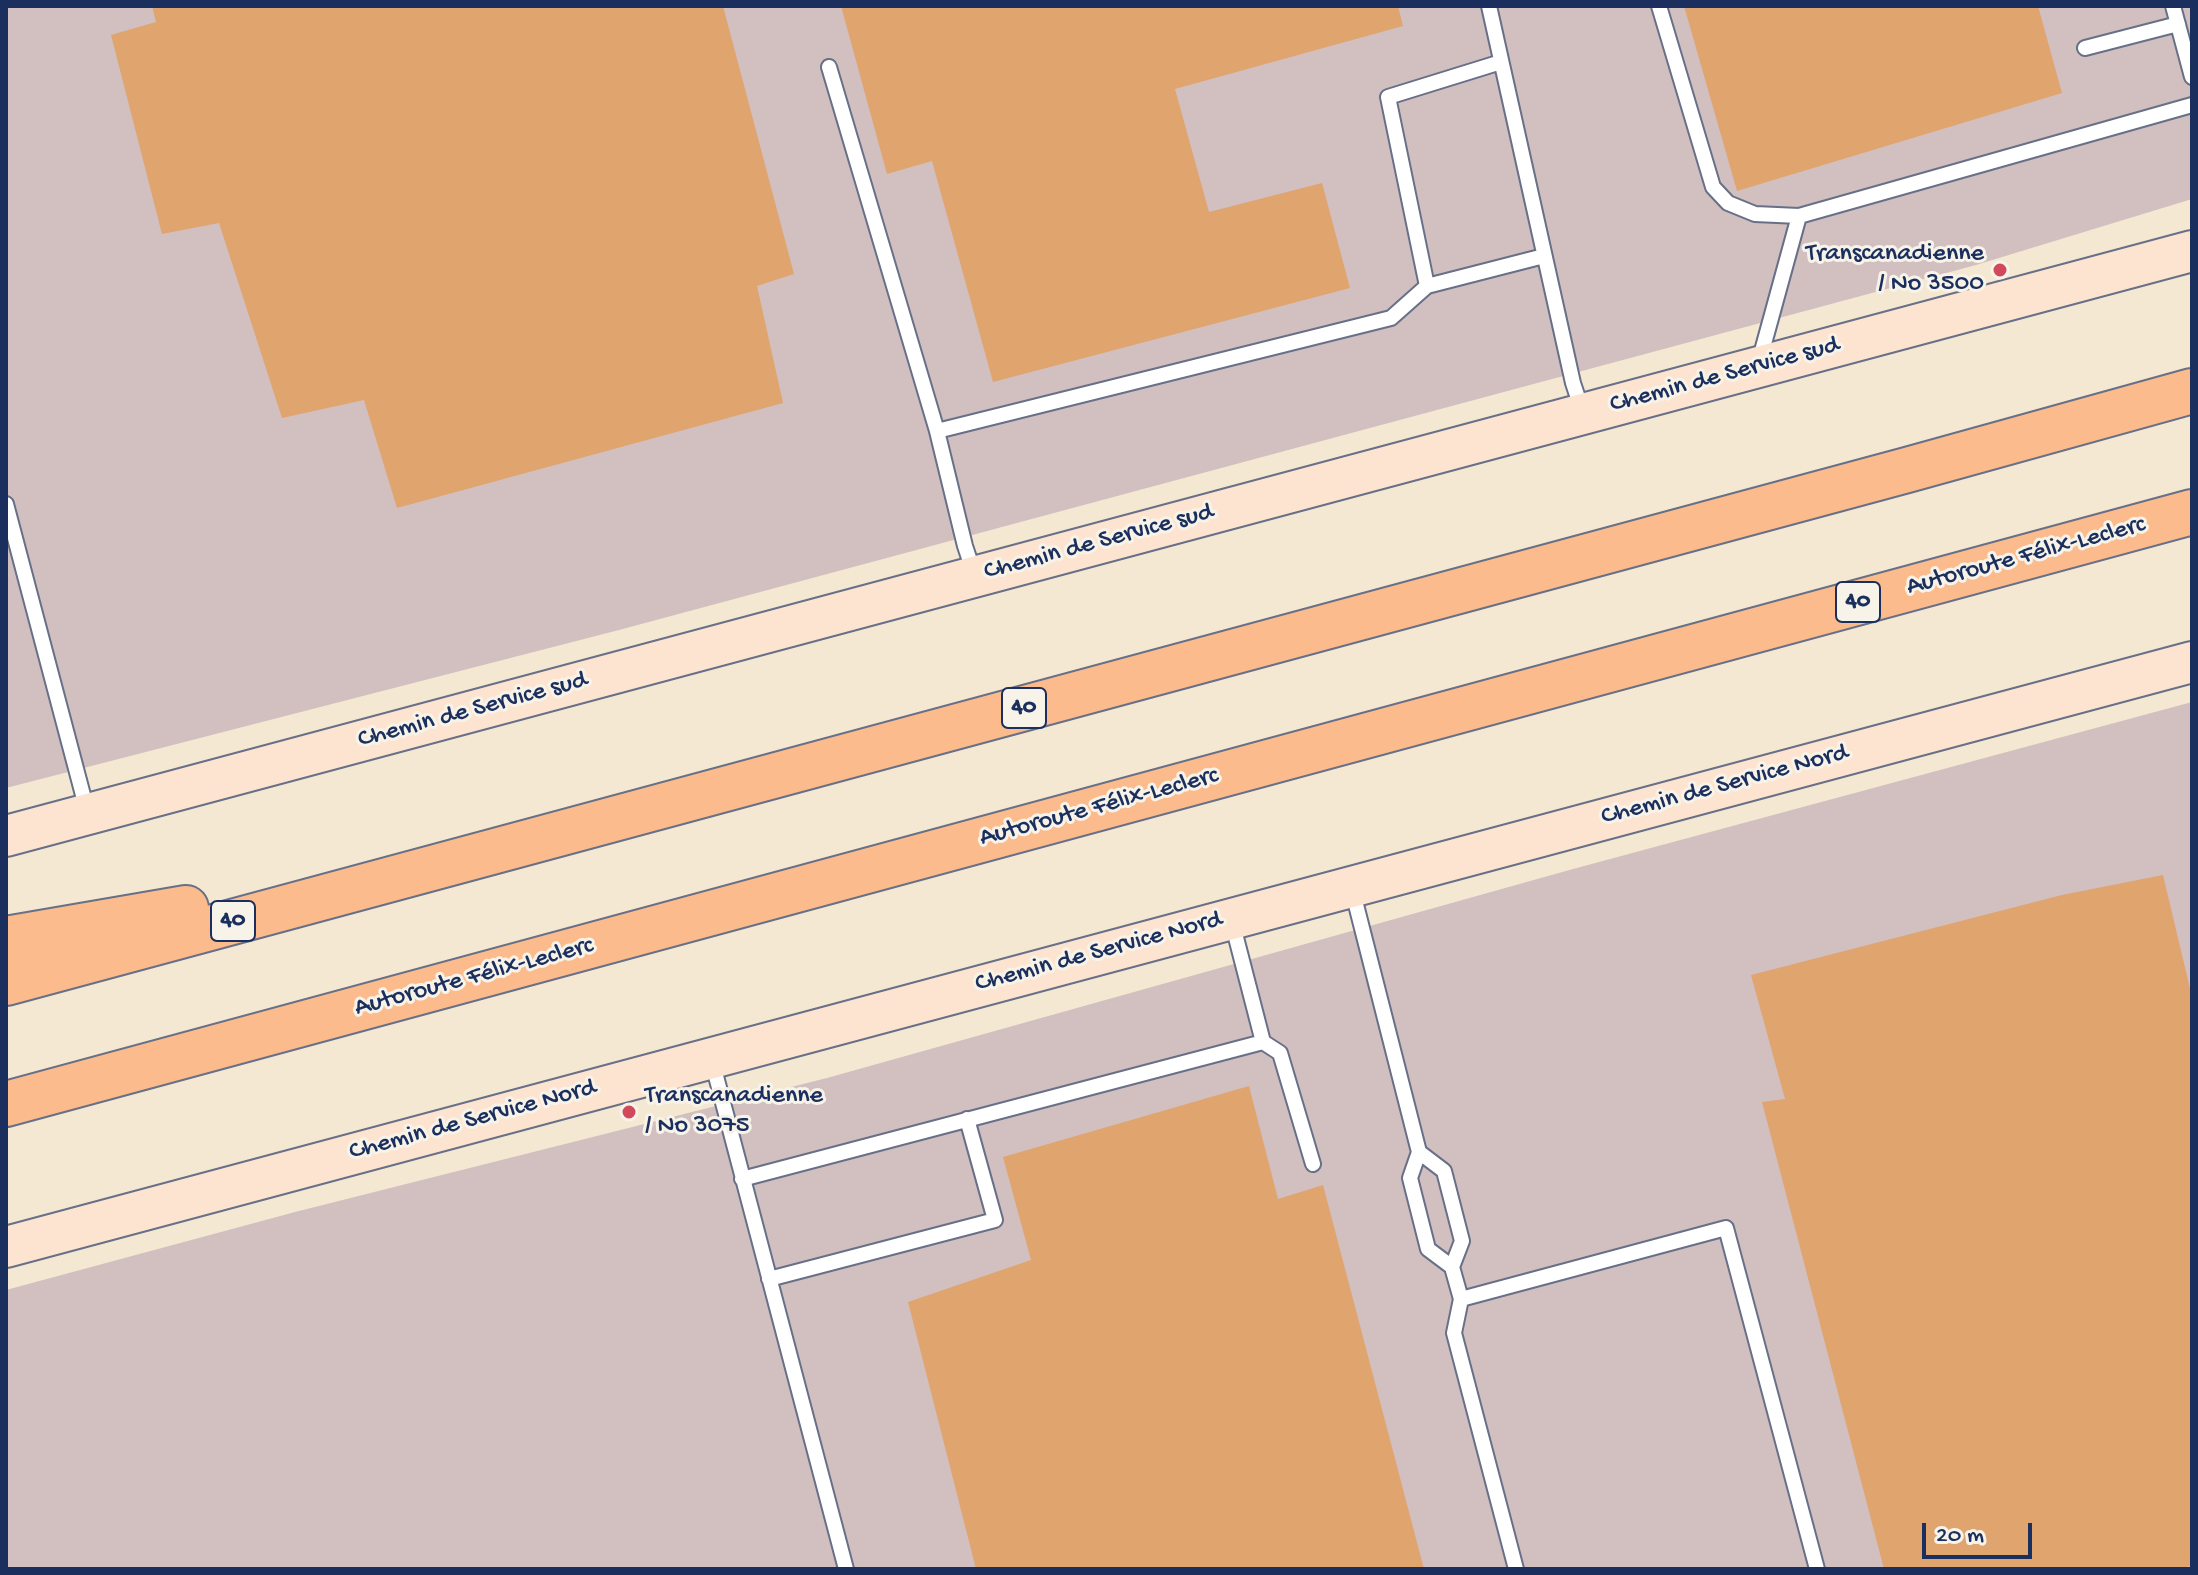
<!DOCTYPE html>
<html>
<head>
<meta charset="utf-8">
<style>
	body { margin:0 }
	#map { position:relative; width:2198px; height:1575px; overflow:hidden; background:#f4e8d3; font-family:"Gochi Hand",sans-serif }
	canvas { display:block }
	.frame { position:absolute; inset:0; border:8px solid #1b2f5e; pointer-events:none }
	.scale { position:absolute; left:1922px; top:1523px; width:110px; height:36px; box-sizing:border-box; border:4px solid #1b2f5e; border-top:0; padding-left:10px; font-size:24px; line-height:28px; white-space:nowrap; color:#1b2f5e; -webkit-text-stroke:6px #f7f3e8; paint-order:stroke }
</style>
</head>
<body>
<div id="map">
<canvas width="2198" height="1575"></canvas>
<div class="frame"></div>
<div class="scale">20 m</div>
</div>
<script>
const context = document.querySelector('canvas').getContext('2d');
context.lineJoin = 'round';
function paint(path, color) { context.fillStyle = color; context.fill(path, 'evenodd'); }
const shape = rows => new Path2D(rows.map(r => 'M' + r).join(''));
function trace(path, color, width, dash) { context.strokeStyle = color; context.lineWidth = width; context.lineCap = dash ? 'butt' : 'round'; context.setLineDash(dash || []); context.stroke(path); }
function write(font, color, halo, rows, align = 'center') {
  context.font = font + ' "Gochi Hand",sans-serif'; context.lineWidth = 6; context.setLineDash([]); context.textBaseline = 'middle'; context.strokeStyle = halo; context.fillStyle = color; for (const [text, x, y, turn = 0] of rows) {
    context.save(); context.translate(x, y); context.rotate((+turn || 0) * Math.PI / 180); context.textAlign = isNaN(turn) ? turn : align; if (halo) context.strokeText(text, 0, 0); context.fillText(text, 0, 0); context.restore();
  }
}
const industrial = shape([
	[6,6,2192,6,2192,199,1976,265,619,630,6,788],
	[2192,702,2192,1569,6,1569,6,1290,295,1212,827,1078,1573,869]
]);
const building = shape([
	[152,6,723,6,794,274,757,286,783,403,397,508,364,400,282,418,219,223,162,234,111,35,156,22],
	[841,6,1398,6,1403,26,1175,89,1209,212,1322,183,1350,288,993,382,932,161,887,174],
	[1684,6,2038,6,2062,93,1737,191],
	[2163,875,2192,997,2192,1565,2182,1569,1884,1569,1762,1102,1785,1099,1751,975,2062,895],
	[1249,1086,1278,1199,1323,1185,1424,1569,976,1569,908,1302,1031,1260,1003,1157]
]);
const lane = shape([
	[1489,6,1573,383,1582,410],
	[1659,6,1713,187,1728,203,1755,214,1799,216],
	[2173,6,2192,77],
	[2085,48,2178,24],
	[829,67,937,431],
	[1427,286,1388,97,1501,62],
	[1759,362,1799,216,2192,105],
	[6,504,88,814],
	[974,573,965,546,937,431,1391,318,1427,286,1544,256],
	[1352,889,1419,1152,1410,1178,1428,1249,1452,1267],
	[1263,1042,1280,1053,1313,1164],
	[712,1061,846,1569],
	[1419,1152,1444,1171,1462,1241,1452,1267,1461,1299,1454,1333,1516,1569],
	[742,1179,1263,1042,1232,922],
	[769,1279,995,1220,967,1119],
	[1461,1299,1726,1228,1817,1569]
]);
const secondary = shape([
	[6,836,2192,251],
	[6,1247,2192,662]
]);
const highway = shape([
	[6,939,186,908],
	[6,983,1907,470,2192,391],
	[6,1104,2192,512]
]);
const markers = [
	[2000,270,8,"#d1495b"],
	[629,1112,8,"#d1495b"]
];
const shields = [
	[1858,602,44],
	[1024,708,44],
	[233,921,44]
];
const shieldNames = [
	["40",1858,602],
	["40",1024,708],
	["40",233,921]
];
const poiNames = [
	["Transcanadienne",1984,255],
	["/ No 3500",1984,285],
	["Transcanadienne",645,1097,"left"],
	["/ No 3075",645,1127,"left"]
];
const streetNames = [
	["Chemin de Service sud",1725,376,-15],
	["Chemin de Service sud",1099,543,-15],
	["Autoroute Félix-Leclerc",2026,557,-15],
	["Chemin de Service sud",473,711,-15],
	["Chemin de Service Nord",1725,786,-15],
	["Autoroute Félix-Leclerc",1099,808,-15],
	["Chemin de Service Nord",1099,953,-15],
	["Autoroute Félix-Leclerc",474,978,-15],
	["Chemin de Service Nord",473,1121,-15]
];
paint(industrial, '#d2bfc0');
paint(building, '#e0a46f');
trace(lane, '#677087', 18);
trace(secondary, '#677087', 44);
trace(highway, '#677087', 48);
trace(lane, '#fff', 14);
trace(secondary, '#fde4d1', 40);
trace(highway, '#fbbb8c', 44);
for (const [x, y, r, color] of markers) { const dot = new Path2D(); dot.arc(x, y, r, 0, 2 * Math.PI); context.fillStyle = color; context.fill(dot); trace(dot, '#f7f3e8', 3); }
for (const [x, y, w] of shields) { const box = new Path2D(); box.roundRect(x - w / 2, y - 20, w, 40, 6); context.fillStyle = '#f7f3e8'; context.fill(box); trace(box, '#1b2f5e', 2); }
write('bold 24px', '#1b2f5e', null, shieldNames);
write('26px', '#1b2f5e', '#f7f3e8', poiNames, 'right');
write('26px', '#1b2f5e', '#f7f3e8', streetNames);
</script>
</body>
</html>
